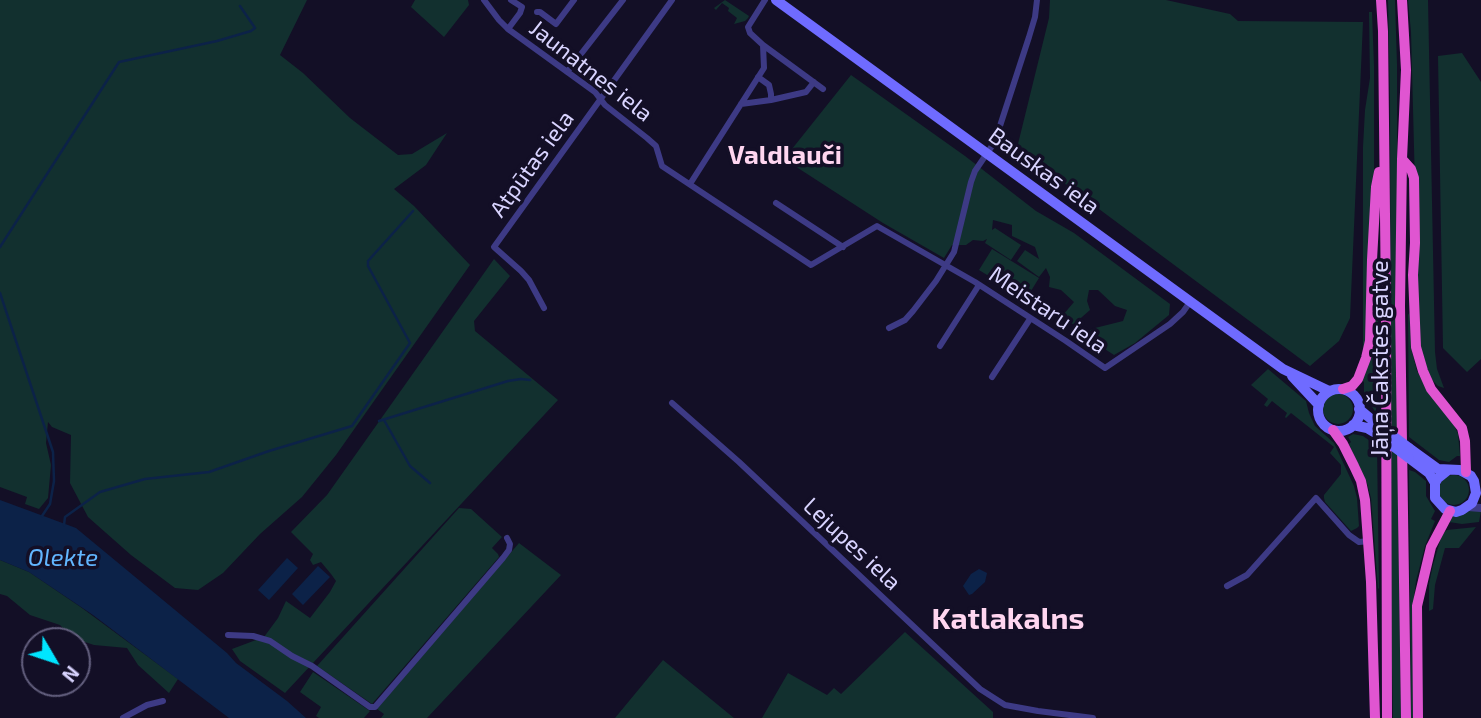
<!DOCTYPE html>
<html>
<head>
<meta charset="utf-8">
<style>
	body { margin:0 }
	#map { position:relative; width:1481px; height:718px; overflow:hidden; background:#130f26; font-family:"Exo 2",sans-serif }
	canvas { display:block }
	.north { position:absolute; left:21px; top:627px; width:70px; height:70px; box-sizing:border-box; background:#130f26; border:2px solid #625e7d; border-radius:50%; rotate:129deg; font-size:19px; font-weight:700; line-height:28px; text-align:center; color:#d9d4ff }
	.north::after { content:''; display:block; margin:auto; width:24px; height:32px; background:#00e5ff; clip-path:polygon(50% 0,100% 100%,50% 72%,0 100%) }
</style>
</head>
<body>
<div id="map">
<canvas width="1481" height="718"></canvas>
<div class="north">N</div>
</div>
<script>
const context = document.querySelector('canvas').getContext('2d');
context.lineJoin = 'round';
function paint(path, color) { context.fillStyle = color; context.fill(path, 'evenodd'); }
const shape = rows => new Path2D(rows.map(r => 'M' + r).join(''));
function trace(path, color, width, dash) { context.strokeStyle = color; context.lineWidth = width; context.lineCap = dash ? 'butt' : 'round'; context.setLineDash(dash || []); context.stroke(path); }
function write(font, color, halo, rows, align = 'center') {
  context.font = font + ' "Exo 2",sans-serif'; context.lineWidth = 7; context.setLineDash([]); context.textBaseline = 'middle'; context.strokeStyle = halo; context.fillStyle = color; for (const [text, x, y, turn = 0] of rows) {
    context.save(); context.translate(x, y); context.rotate((+turn || 0) * Math.PI / 180); context.textAlign = isNaN(turn) ? turn : align; if (halo) context.strokeText(text, 0, 0); context.fillText(text, 0, 0); context.restore();
  }
}
const green = shape([
	[0,0,307,0,280,55,303,73,350,118,398,155,412,154,447,133,426,165,394,189,414,206,470,265,336,455,302,497,260,534,223,573,198,590,175,588,131,555,88,517,70,483,71,435,52,427,48,422,46,443,51,465,48,498,39,509,25,504,27,497,0,487],
	[415,0,468,0,469,5,444,37,411,7],
	[725,0,749,16,748,18,745,21,734,24,737,18,728,11,729,8,722,3,716,10,714,8],
	[1050,0,1166,0,1230,14,1238,21,1363,22,1350,318,1339,341,1310,366,1017,148,1049,18],
	[1388,0,1395,0,1397,64,1397,426,1401,718,1393,718,1391,617,1390,98],
	[1408,0,1428,0,1435,352,1437,369,1444,388,1438,386,1432,380,1425,364,1419,339,1411,32],
	[1369,12,1372,12,1374,66,1374,180,1367,334,1363,355,1363,147,1365,110,1370,78],
	[1462,53,1481,82,1481,359,1467,372,1443,348,1438,56],
	[851,75,965,156,1036,211,1074,233,1170,304,1169,315,1135,343,1114,355,1082,334,1095,328,1123,321,1127,310,1115,306,1098,290,1089,290,1087,301,1090,310,1074,324,1057,322,1074,302,1061,290,1049,287,1050,277,1046,268,1039,277,1017,261,1025,250,1039,259,1035,247,1012,236,1012,225,993,220,992,230,995,228,1021,245,1011,260,985,243,987,239,983,241,973,240,966,245,952,245,944,258,883,223,784,159],
	[992,249,1039,278,1026,299,979,270],
	[494,259,510,276,474,321,475,331,558,400,285,693,240,661,232,649,264,637,278,618,286,601,310,618,330,592,336,581,331,574,321,562,313,565,310,560,313,554,291,532,327,495],
	[1410,312,1412,352,1417,371,1421,378,1454,425,1458,434,1460,456,1457,456,1449,462,1439,460,1409,437,1408,315],
	[1376,315,1378,317,1376,413,1364,394,1364,382,1362,380],
	[1268,369,1306,401,1309,413,1315,426,1334,443,1354,486,1357,498,1359,526,1357,528,1351,531,1325,502,1324,498,1324,495,1341,474,1341,465,1330,453,1334,447,1291,413,1286,418,1285,417,1287,413,1272,401,1267,407,1264,405,1268,399,1251,385],
	'1323 409a15 15 0 1 1 30 0a15 15 0 1 1-30 0Z',
	[1353,434,1363,436,1377,446,1379,589,1378,588,1371,498,1367,483,1349,444,1351,442,1348,437],
	[1409,470,1415,472,1426,481,1426,496,1435,511,1431,519,1435,521,1425,546,1416,581,1414,597,1415,718,1411,718],
	'1439 490a15 15 0 1 1 30 0a15 15 0 1 1-30 0Z',
	[459,508,471,509,502,537,492,548,498,554,499,557,372,704,317,666],
	[1470,511,1481,511,1479,522,1462,524,1449,522,1450,517],
	[1476,527,1459,548,1445,548,1435,585,1433,609,1429,611,1429,584,1433,565,1442,534,1447,530],
	[519,543,561,575,427,718,381,718,384,714,377,709],
	[0,560,29,572,82,608,178,679,169,693,138,665,127,648,94,645,73,638,60,625,30,615,7,596,0,594],
	[905,632,993,712,993,718,762,718,788,673,827,695,834,688,841,694],
	[663,660,734,718,615,718],
	[313,672,370,711,364,718,319,718,316,716,321,707,300,692]
]);
const water = shape([
	[0,500,76,528,227,653,236,663,287,701,306,718,229,718,93,615,29,572,0,560],
	[287,558,298,568,269,600,258,590],
	[318,566,330,577,303,605,292,594],
	[979,569,987,573,985,582,972,594,969,595,963,586,971,574]
]);
const stream = shape([
	[0,247,119,62,217,41,251,31,255,28,240,6],
	[0,293,53,452,54,481,50,504,42,516],
	[384,420,410,466,430,483],
	[379,421,508,381,521,379,530,380],
	[64,525,65,517,100,492,145,479,209,472,269,451,352,426,410,343,368,266,368,261,413,211]
]);
const minor = shape([
	[484,0,499,20,508,29,595,92,605,105,647,138,656,146,662,166,811,265,877,226,975,282,1066,341,1105,368,1170,324,1183,312,1190,302],
	[537,12,540,12,556,24,574,0],
	[508,29,520,13,522,7,511,0],
	[763,45,823,89],
	[567,72,623,0],
	[758,77,769,85,771,94,771,100],
	[741,104,771,100,806,92,814,82],
	[690,184,764,68,763,45,750,33,748,27,765,0],
	[776,203,843,247],
	[544,308,529,280,521,271,494,247,672,0],
	[889,328,905,320,913,311,936,281,954,252,971,182,975,171,994,143,998,132,1029,37,1035,17,1037,0],
	[940,346,979,285],
	[992,377,1030,319],
	[672,403,739,462,980,689,1005,705,1038,711,1093,718],
	[1227,586,1247,575,1316,498,1349,535,1359,542,1369,541],
	[228,635,253,636,270,641,292,656,312,666,370,707,375,707,503,558,509,550,510,544,507,538],
	[123,718,147,705,163,701]
]);
const tertiary = shape([
	[1468,507,1481,508]
]);
const secondary = shape([
	[776,0,1283,369,1329,391],
	[1292,376,1319,405],
	'1318 410a21 21 0 1 1 42 0a21 21 0 1 1-42 0Z',
	[1359,409,1377,424],
	[1353,425,1367,428,1377,434],
	[1409,448,1438,469,1460,470,1471,476,1474,481,1476,493,1472,503,1462,510,1456,512,1445,509,1435,498,1435,483,1438,478,1448,470],
	[1409,458,1429,473,1435,483]
]);
const trunk = shape([
	[1381,0,1383,31,1386,307,1387,718],
	[1402,0,1406,70,1402,159,1400,306,1406,718],
	[1402,159,1411,169,1414,178,1415,243,1413,275,1416,347,1423,371,1431,389,1462,428,1465,441,1466,472],
	[1343,389,1352,386,1358,379,1366,358,1370,341,1372,260,1376,187,1379,172],
	[1333,430,1343,444,1354,466,1361,481,1365,500,1371,582,1375,718],
	[1418,718,1417,606,1431,547,1450,511]
]);
const secondaryBridge = shape([
	[1377,424,1409,448],
	[1377,434,1409,458]
]);
const streetNames = [
	["Jaunatnes iela",591,71,38],
	["Atpūtas iela",532,164,-54],
	["Bauskas iela",1044,171,36],
	["Meistaru iela",1048,310,34],
	["Jāņa Čakstes gatve",1380,359,-90],
	["Lejupes iela",852,544,43]
];
const waterNames = [
	["Olekte",63,558]
];
const quarterNames = [
	["Valdlauči",785,155]
];
const districtNames = [
	["Katlakalns",1008,619]
];
paint(green, '#12302f');
paint(water, '#0c2248');
trace(stream, '#0c2248', 2.5);
trace(minor, '#3d3a85', 6);
trace(tertiary, '#3d3a85', 8);
trace(secondary, '#6f6bff', 10);
trace(trunk, '#e055d1', 10);
trace(secondaryBridge, '#6f6bff', 10);
write('23px', '#d9d4ff', '#130f26', streetNames);
write('italic 24px', '#62b6ff', '#130f26', waterNames);
write('bold 26px', '#ffd6f0', '#130f26', quarterNames);
write('bold 30px', '#ffd6f0', '#130f26', districtNames);
</script>
</body>
</html>
